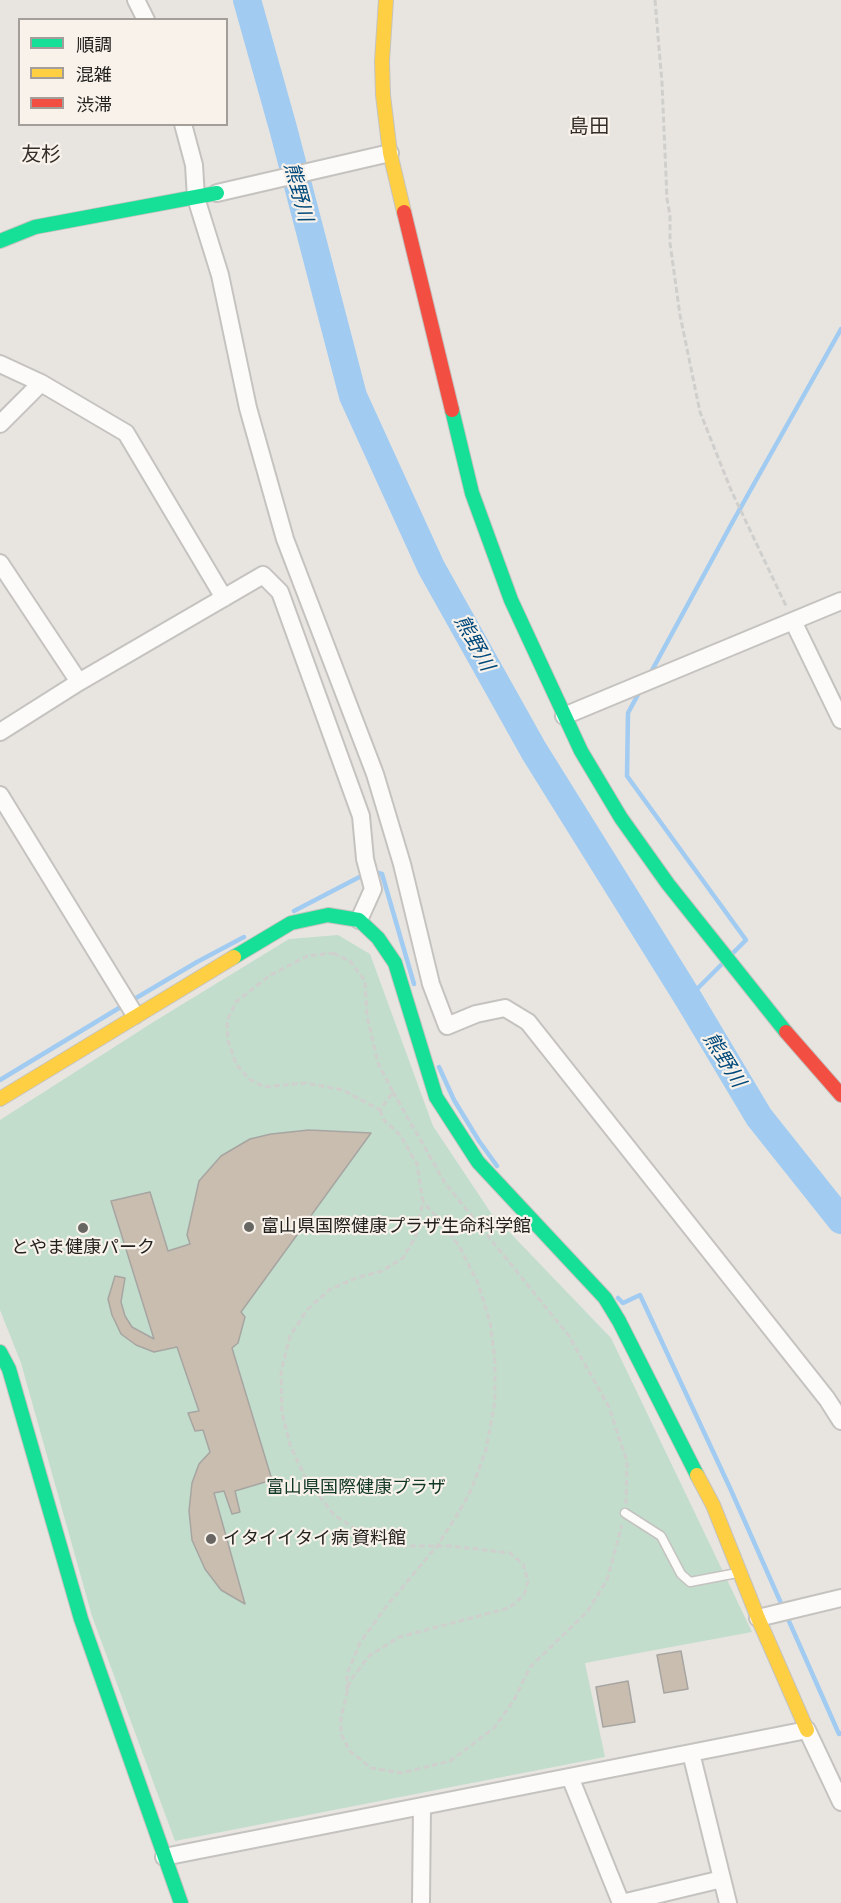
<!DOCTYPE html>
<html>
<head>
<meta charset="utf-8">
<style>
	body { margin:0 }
	#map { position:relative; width:841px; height:1903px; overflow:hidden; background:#e8e5e1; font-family:"Alegreya Sans","Noto Sans JP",sans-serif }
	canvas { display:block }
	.legend { position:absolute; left:18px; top:18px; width:210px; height:108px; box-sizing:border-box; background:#f8f2eb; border:2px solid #a39e99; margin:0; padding:8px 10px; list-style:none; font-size:18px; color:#23211e }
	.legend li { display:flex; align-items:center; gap:12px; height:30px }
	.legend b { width:30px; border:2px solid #a39e99 }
</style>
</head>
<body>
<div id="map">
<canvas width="841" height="1903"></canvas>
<ul class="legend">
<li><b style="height:8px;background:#16e098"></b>順調</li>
<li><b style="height:8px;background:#ffcf43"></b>混雑</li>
<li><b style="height:8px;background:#f24e42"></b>渋滞</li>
</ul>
</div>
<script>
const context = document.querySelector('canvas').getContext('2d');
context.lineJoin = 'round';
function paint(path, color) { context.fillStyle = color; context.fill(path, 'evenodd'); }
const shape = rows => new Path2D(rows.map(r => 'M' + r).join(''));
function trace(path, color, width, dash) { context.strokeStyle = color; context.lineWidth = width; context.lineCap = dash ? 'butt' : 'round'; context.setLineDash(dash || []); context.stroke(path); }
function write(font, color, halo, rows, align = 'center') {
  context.font = font + ' "Alegreya Sans","Noto Sans JP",sans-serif'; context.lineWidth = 4.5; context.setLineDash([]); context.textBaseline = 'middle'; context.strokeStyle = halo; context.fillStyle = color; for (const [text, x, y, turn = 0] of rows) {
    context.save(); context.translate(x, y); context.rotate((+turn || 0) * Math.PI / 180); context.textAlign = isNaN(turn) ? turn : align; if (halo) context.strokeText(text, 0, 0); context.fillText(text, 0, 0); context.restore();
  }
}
const green = shape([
	[338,935,370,954,433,1126,491,1213,611,1338,752,1632,585,1663,605,1757,175,1841,92,1616,21,1363,0,1310,0,1120,155,1021,289,939]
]);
const stream = shape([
	[650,674,732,523,841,329],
	[641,689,628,713,627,776,746,940,732,954],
	[294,911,371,871,382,874,414,984],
	[688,998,722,964],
	[131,1001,197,962,244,937],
	[439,1067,454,1100,479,1141,497,1166],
	[0,1080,124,1005],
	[618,1298,623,1303,640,1295,730,1488,839,1734,841,1733]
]);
const river = shape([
	[247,0,283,128,353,396,431,567,534,751,688,998,759,1117,841,1220]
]);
const building = shape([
	[309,1130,371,1133,241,1312,245,1317,238,1343,232,1348,272,1480,235,1491,240,1512,232,1514,224,1491,214,1493,245,1604,221,1590,205,1569,192,1540,189,1511,192,1483,199,1464,210,1452,203,1430,195,1431,188,1413,199,1411,177,1347,154,1352,136,1345,121,1334,112,1315,108,1299,115,1276,125,1278,121,1302,125,1316,132,1327,154,1339,111,1201,150,1192,168,1251,190,1244,187,1235,199,1181,221,1156,250,1139,271,1134,309,1130],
	[681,1651,688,1689,664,1693,657,1655,681,1651],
	[628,1681,635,1722,603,1727,596,1687,628,1681]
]);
const path = shape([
	[655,0,662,83,667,199,670,215,670,243,680,315,700,412,731,490,787,608],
	[333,953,350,961,365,981,367,1016,378,1063,393,1092,380,1110,343,1090,306,1083,264,1087,249,1079,236,1064,228,1041,227,1021,236,1002,269,976,307,956,333,953],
	[393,1092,445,1183,569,1336,609,1407,627,1462,626,1504],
	[380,1110,384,1120,400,1135,417,1164,423,1202,416,1236,403,1258,382,1271,356,1278,329,1290,307,1310,290,1336,281,1372,282,1412,290,1445,305,1477,334,1515,371,1539,400,1546,451,1546,510,1553,523,1564,528,1581,524,1595,509,1608,399,1637,369,1656,350,1681,341,1717,341,1734,350,1751,371,1768,402,1773,450,1761,494,1728,514,1700,530,1667,587,1612,607,1580,622,1525],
	[347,1690,347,1674,360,1643,385,1608,437,1546,459,1512,471,1490,486,1450,495,1401,495,1361,490,1322,478,1283,459,1246,444,1225,423,1202]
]);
const lane = shape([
	[625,1513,661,1536,681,1574,690,1582,737,1573]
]);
const street = shape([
	[136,0,146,20],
	[183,124,194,165,196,198,220,275,248,408,285,539,375,774,402,864,431,984,447,1026,476,1014,505,1008,528,1022,827,1399,841,1421],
	[217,193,390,153],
	[0,364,41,383],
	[0,424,41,383,126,433,224,598],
	[0,563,79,682],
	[793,621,841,720],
	[564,716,841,601],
	[0,732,79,682,263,575,280,592,361,816,365,859,373,889,359,920],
	[0,795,135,1015],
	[758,1618,841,1598],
	[691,1753,728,1903],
	[570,1777,621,1903],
	[164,1857,807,1730,841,1802],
	[421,1903,422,1806],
	[622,1903,722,1879]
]);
const fast = shape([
	[0,241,35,227,217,193],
	[452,410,472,493,511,600,581,751,621,818,668,884,786,1032],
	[234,957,291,923,328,915,359,920,378,938,395,963,436,1097,478,1162,605,1298,619,1321,697,1475],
	[0,1352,9,1369,81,1619,181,1903]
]);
const slow = shape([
	[386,0,382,61,383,95,390,153,404,212],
	[0,1099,234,957],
	[697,1475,713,1505,758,1618,807,1730]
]);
const jam = shape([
	[404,212,452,410],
	[786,1032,841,1095]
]);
const markers = [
	[249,1227,6,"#686662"],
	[83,1228,6,"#686662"],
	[211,1539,6,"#686662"]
];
const poiNames = [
	["富山県国際健康プラザ生命科学館",261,1227],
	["とやま健康パーク",83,1248,"center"],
	["イタイイタイ病 資料館",223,1539]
];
const parkNames = [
	["富山県国際健康プラザ",356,1488]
];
const neighbourhoodNames = [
	["島田",589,127],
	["友杉",41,155]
];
const waterNames = [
	["熊野川",298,192,75],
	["熊野川",474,643,61],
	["熊野川",724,1060,58]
];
paint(green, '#c2ddcc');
trace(stream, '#a1cbf0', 4.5);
trace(river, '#a1cbf0', 28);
paint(building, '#c9bdaf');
trace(building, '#a7a5a2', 1.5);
trace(lane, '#c5c3c0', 11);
trace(street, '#c5c3c0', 20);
trace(fast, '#c5c3c0', 16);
trace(slow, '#c5c3c0', 16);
trace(jam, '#c5c3c0', 16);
trace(path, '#cfcfcd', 3, [6, 3]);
trace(lane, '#fcfbfa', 8);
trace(street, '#fcfbfa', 16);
trace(fast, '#16e098', 14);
trace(slow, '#ffcf43', 14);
trace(jam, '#f24e42', 14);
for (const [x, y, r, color] of markers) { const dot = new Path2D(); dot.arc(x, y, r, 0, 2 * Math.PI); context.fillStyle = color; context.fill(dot); trace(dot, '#f8f2eb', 2); }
write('18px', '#23211e', '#f8f2eb', poiNames, 'left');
write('18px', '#113726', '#f8f2eb', parkNames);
write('20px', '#332e29', '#f8f2eb', neighbourhoodNames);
write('italic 20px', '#00497b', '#f8f2eb', waterNames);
</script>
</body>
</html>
